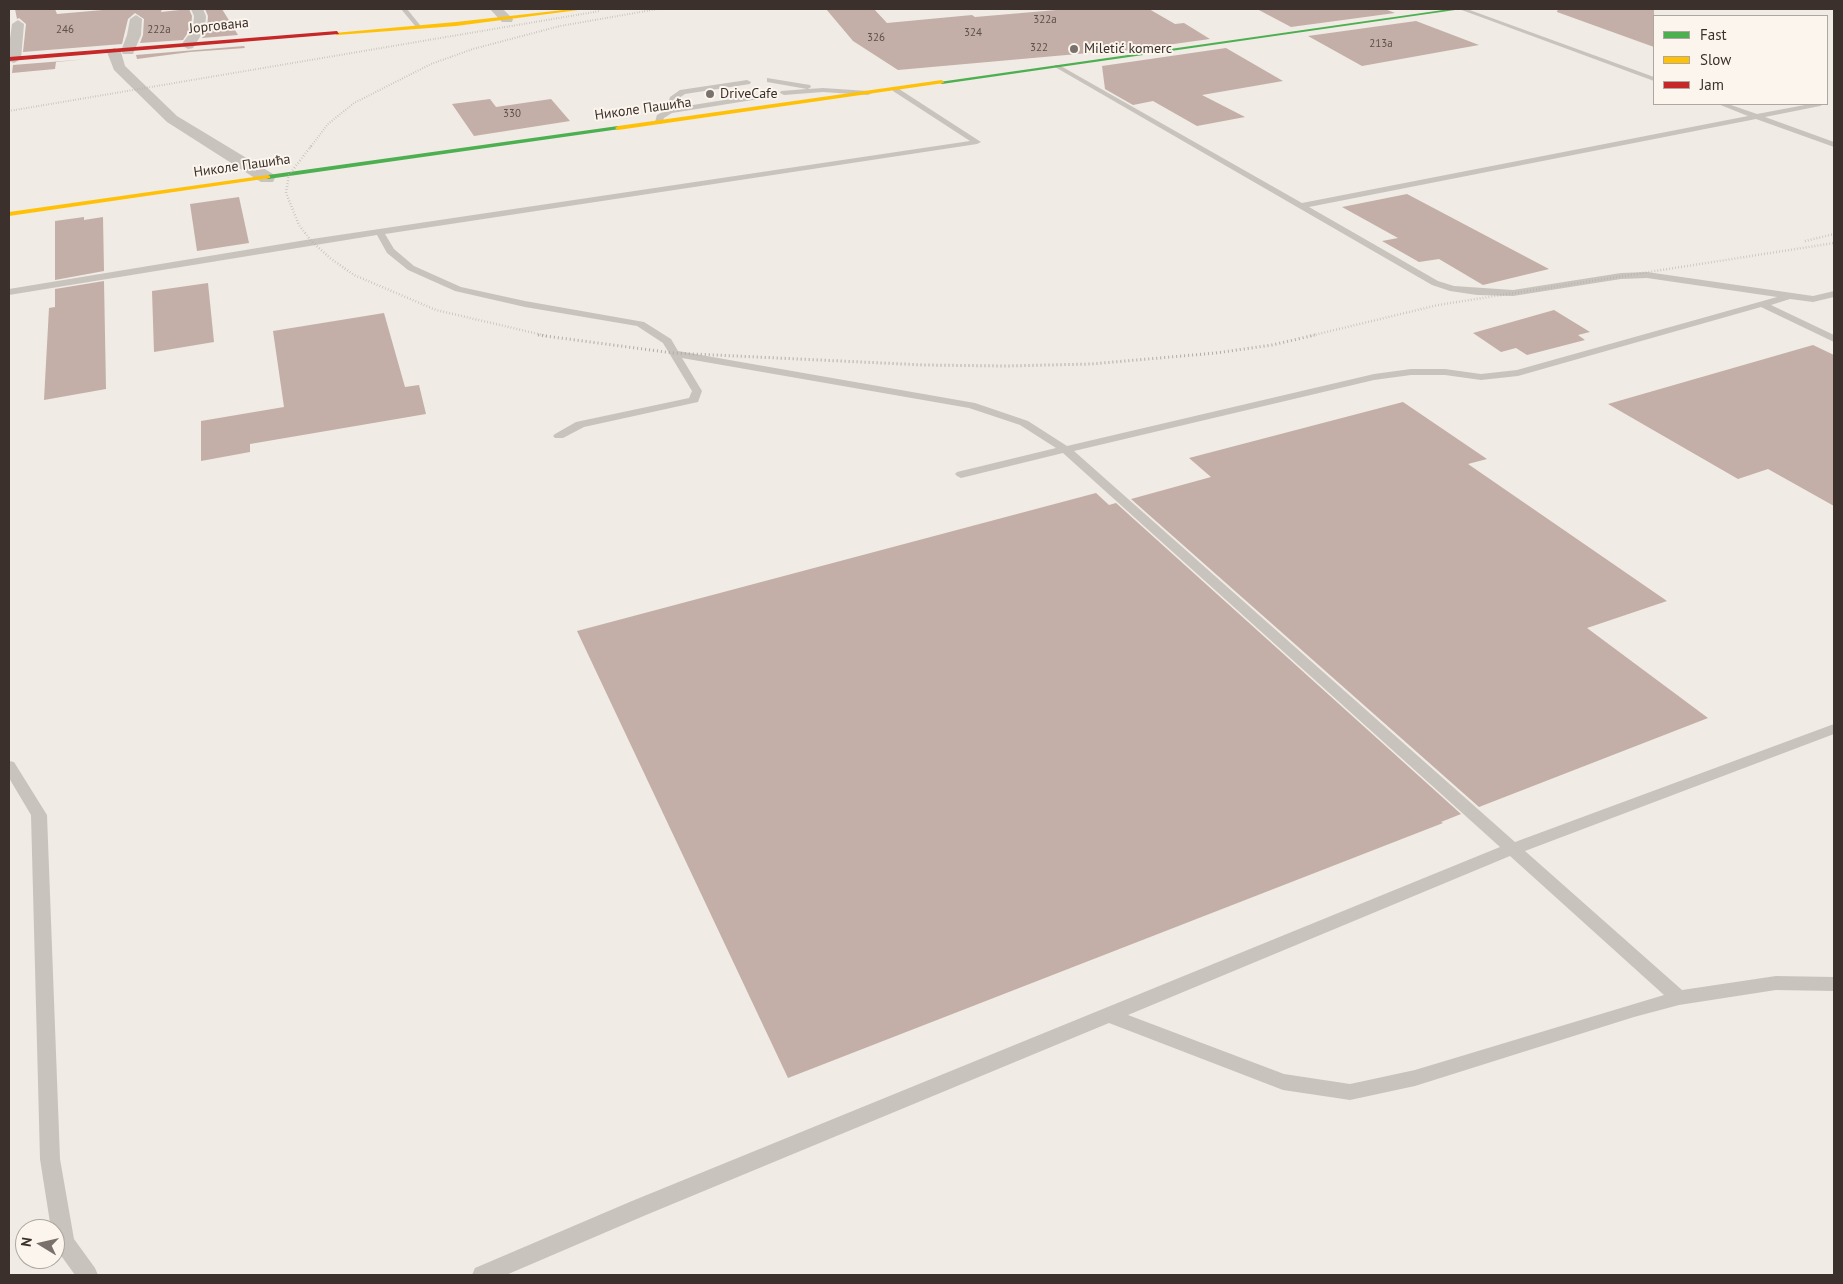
<!DOCTYPE html>
<html>
<head>
<meta charset="utf-8">
<style>
	body { margin:0 }
	#map { position:relative; width:1843px; height:1284px; overflow:hidden; background:#f0ebe5; font-family:"PT Sans",sans-serif }
	canvas { display:block }
	.frame { position:absolute; inset:0; border:10px solid #3b302b; pointer-events:none }
	.legend { position:absolute; left:1653px; top:15px; width:175px; height:90px; box-sizing:border-box; background:#fbf5ee; border:1px solid #aea6a0; margin:0; padding:6px 9px; list-style:none; font-size:15px; color:#3b302b }
	.legend li { display:flex; align-items:center; gap:10px; height:25px }
	.legend b { width:25px; border:1px solid #aea6a0 }
	.north { position:absolute; left:15px; top:1219px; width:50px; height:50px; box-sizing:border-box; background:#fbf5ee; border:1px solid #aea6a0; border-radius:50%; rotate:279deg; font-size:14px; font-weight:700; line-height:20px; text-align:center; color:#3b302b }
	.north::after { content:''; display:block; margin:auto; width:18px; height:22px; background:#7a716c; clip-path:polygon(50% 0,100% 100%,50% 72%,0 100%) }
</style>
</head>
<body>
<div id="map">
<canvas width="1843" height="1284"></canvas>
<div class="frame"></div>
<ul class="legend">
<li><b style="height:6px;background:#4caf50"></b>Fast</li>
<li><b style="height:6px;background:#ffc107"></b>Slow</li>
<li><b style="height:6px;background:#c62828"></b>Jam</li>
</ul>
<div class="north">N</div>
</div>
<script>
const context = document.querySelector('canvas').getContext('2d');
context.lineJoin = 'round';
function paint(path, color) { context.fillStyle = color; context.fill(path, 'evenodd'); }
const shape = rows => new Path2D(rows.map(r => 'M' + r).join(''));
function trace(path, color, width, dash) { context.strokeStyle = color; context.lineWidth = width; context.lineCap = dash ? 'butt' : 'round'; context.setLineDash(dash || []); context.stroke(path); }
function write(font, color, halo, rows, align = 'center') {
  context.font = font + ' "PT Sans",sans-serif'; context.lineWidth = 4; context.setLineDash([]); context.textBaseline = 'middle'; context.strokeStyle = halo; context.fillStyle = color; for (const [text, x, y, turn = 0] of rows) {
    context.save(); context.translate(x, y); context.rotate((+turn || 0) * Math.PI / 180); context.textAlign = isNaN(turn) ? turn : align; if (halo) context.strokeText(text, 0, 0); context.fillText(text, 0, 0); context.restore();
  }
}
const building = shape([
	[15,9,55,9,57,14,114,9,162,9,161,12,189,9,192,16,191,28,183,40,140,43,143,35,144,19,135,13,128,19,122,44,23,52,26,24,19,18,17,19],
	[205,9,222,9,238,35,202,38,207,29,208,16],
	[826,9,874,9,887,23,972,15,975,17,1068,9,1149,9,1175,24,1184,23,1210,39,1101,54,1100,52,898,70,853,41],
	[1257,9,1385,9,1395,13,1291,27],
	[1558,9,1654,9,1654,47,1557,12],
	[1416,21,1479,45,1362,66,1308,36],
	[244,46,245,48,190,52,137,59,136,55],
	[1226,48,1283,81,1202,95,1245,117,1197,126,1153,101,1133,105,1105,89,1102,66],
	[88,59,56,62,55,69,12,73,13,65],
	[490,99,496,107,551,99,570,121,474,136,452,104],
	[1407,194,1549,269,1483,285,1439,259,1419,262,1382,241,1398,238,1342,207],
	[239,197,249,243,197,251,190,204],
	[84,217,84,220,103,217,104,271,55,280,55,221],
	[104,281,106,389,44,400,49,308,55,307,55,289],
	[208,283,214,342,154,352,152,291],
	[1554,310,1590,332,1578,335,1585,340,1527,355,1516,348,1501,352,1473,333],
	[384,313,405,387,419,385,426,414,250,444,250,452,201,461,201,421,284,407,273,331],
	[1813,345,1834,355,1834,506,1768,469,1738,479,1608,404],
	[1403,402,1487,459,1468,464,1667,601,1587,628,1708,718,1479,807,1131,499,1211,477,1189,458],
	[1096,493,1109,505,1116,503,1461,814,1441,822,1443,823,788,1078,577,631]
]);
const lane = shape([
	[401,9,407,9,420,25,420,27,416,27,401,9],
	[1459,9,1467,9,1654,77,1654,81,1459,9],
	[1055,65,1059,65,1302,203,1748,116,1718,104,1728,104,1757,114,1810,104,1824,104,1820,106,1765,117,1834,142,1834,147,1756,119,1309,207,1438,281,1454,286,1513,290,1621,273,1647,272,1813,296,1834,291,1834,297,1813,302,1790,299,1771,305,1834,335,1834,342,1761,307,1518,376,1481,380,1445,375,1411,375,1374,380,1074,451,1515,842,1834,724,1834,734,1525,851,1682,990,1776,976,1834,977,1834,991,1776,990,1679,1005,1634,1017,1415,1086,1350,1100,1283,1090,1109,1023,646,1215,506,1275,472,1275,475,1268,632,1201,1500,847,1063,453,961,478,957,476,955,474,957,472,1056,448,1020,425,969,408,682,358,702,391,698,402,584,427,563,438,555,438,553,436,555,434,576,422,689,398,692,391,663,343,637,326,525,307,455,291,408,270,387,253,377,235,9,295,9,289,312,239,970,141,893,91,893,87,896,87,981,142,977,144,385,234,394,249,414,266,461,287,525,301,644,322,671,339,678,351,975,403,1028,421,1067,446,1374,374,1411,369,1445,369,1481,374,1517,370,1777,297,1647,278,1621,279,1513,296,1477,295,1450,291,1432,285,1055,67,1055,65],
	[1510,856,1664,995,1415,1070,1350,1084,1284,1074,1128,1015,1510,856],
	[767,78,810,85,811,87,808,89,823,88,868,91,872,93,868,95,823,92,784,95,780,93,781,91,807,89,767,82,767,78],
	[747,80,751,82,750,84,685,94,676,100,674,108,762,94,765,94,765,98,672,113,664,118,662,124,655,122,657,115,666,110,670,97,680,90,747,80],
	[9,761,14,762,47,815,60,1159,74,1239,95,1268,98,1275,75,1275,57,1250,55,1229,51,1229,40,1159,31,815,9,778,9,761]
]);
const street = shape([
	[191,9,203,9,206,16,205,29,193,48,188,49,181,45,193,29,194,16,191,9],
	[490,9,503,9,513,19,512,22,502,22,490,9],
	[136,15,142,19,141,35,133,54,123,54,121,51,127,35,130,19,136,15],
	[18,20,24,24,21,59,14,63,9,61,9,46,12,24,18,20],
	[114,48,121,52,125,66,177,116,273,174,275,178,273,182,261,182,167,122,114,70,107,52,114,48]
]);
const fast = shape([
	[1450,9,1462,9,942,84,939,82,1450,9],
	[618,126,621,128,620,129,268,179,265,177,268,175,618,126]
]);
const slow = shape([
	[572,9,586,9,456,26,337,35,334,33,456,22,572,9],
	[942,80,944,83,618,130,615,128,618,126,942,80],
	[268,175,270,176,270,178,9,216,9,212,268,175]
]);
const jam = shape([
	[337,31,339,34,9,61,9,57,337,31]
]);
const railFar2 = shape([
	[9,111,600,11],
	[310,148,328,124,354,103,431,64,473,49,560,26,658,9]
]);
const railFar1 = shape([
	[311,146,289,175,286,193,299,225,312,242,330,258,354,275,436,310,547,336],
	[1805,241,1834,234],
	[1310,336,1438,305,1834,243]
]);
const rail = shape([
	[538,335,673,353,924,365,1006,366,1091,364,1216,353,1272,345,1315,335]
]);
const markers = [
	[1074,49,5,"#7a716c"],
	[710,94,5,"#7a716c"]
];
const farNumbernames = [
	["322a",1045,20],
	["246",65,30],
	["222a",159,30],
	["324",973,33],
	["326",876,38],
	["213a",1381,44],
	["322",1039,48],
	["330",512,114]
];
const farStreetnames = [
	["Јоргована",219,26,-6],
	["Николе Пашића",643,109,-8],
	["Николе Пашића",242,166,-8]
];
const farPoinames = [
	["Miletić komerc",1084,49],
	["DriveCafe",720,94]
];
paint(building, '#c3afa7');
paint(lane, '#c9c3be');
paint(street, '#c9c3be');
paint(fast, '#4caf50');
paint(slow, '#ffc107');
paint(jam, '#c62828');
trace(railFar2, '#b1aca8', 2, [0.5, 2]);
trace(railFar1, '#b1aca8', 2.5, [0.5, 2.5]);
trace(rail, '#b1aca8', 3, [1, 3]);
for (const [x, y, r, color] of markers) { const dot = new Path2D(); dot.arc(x, y, r, 0, 2 * Math.PI); context.fillStyle = color; context.fill(dot); trace(dot, '#fbf5ee', 2); }
write('11px', '#5d504a', null, farNumbernames);
write('14px', '#3b302b', '#fbf5ee', farStreetnames);
write('14px', '#3b302b', '#fbf5ee', farPoinames, 'left');
</script>
</body>
</html>
